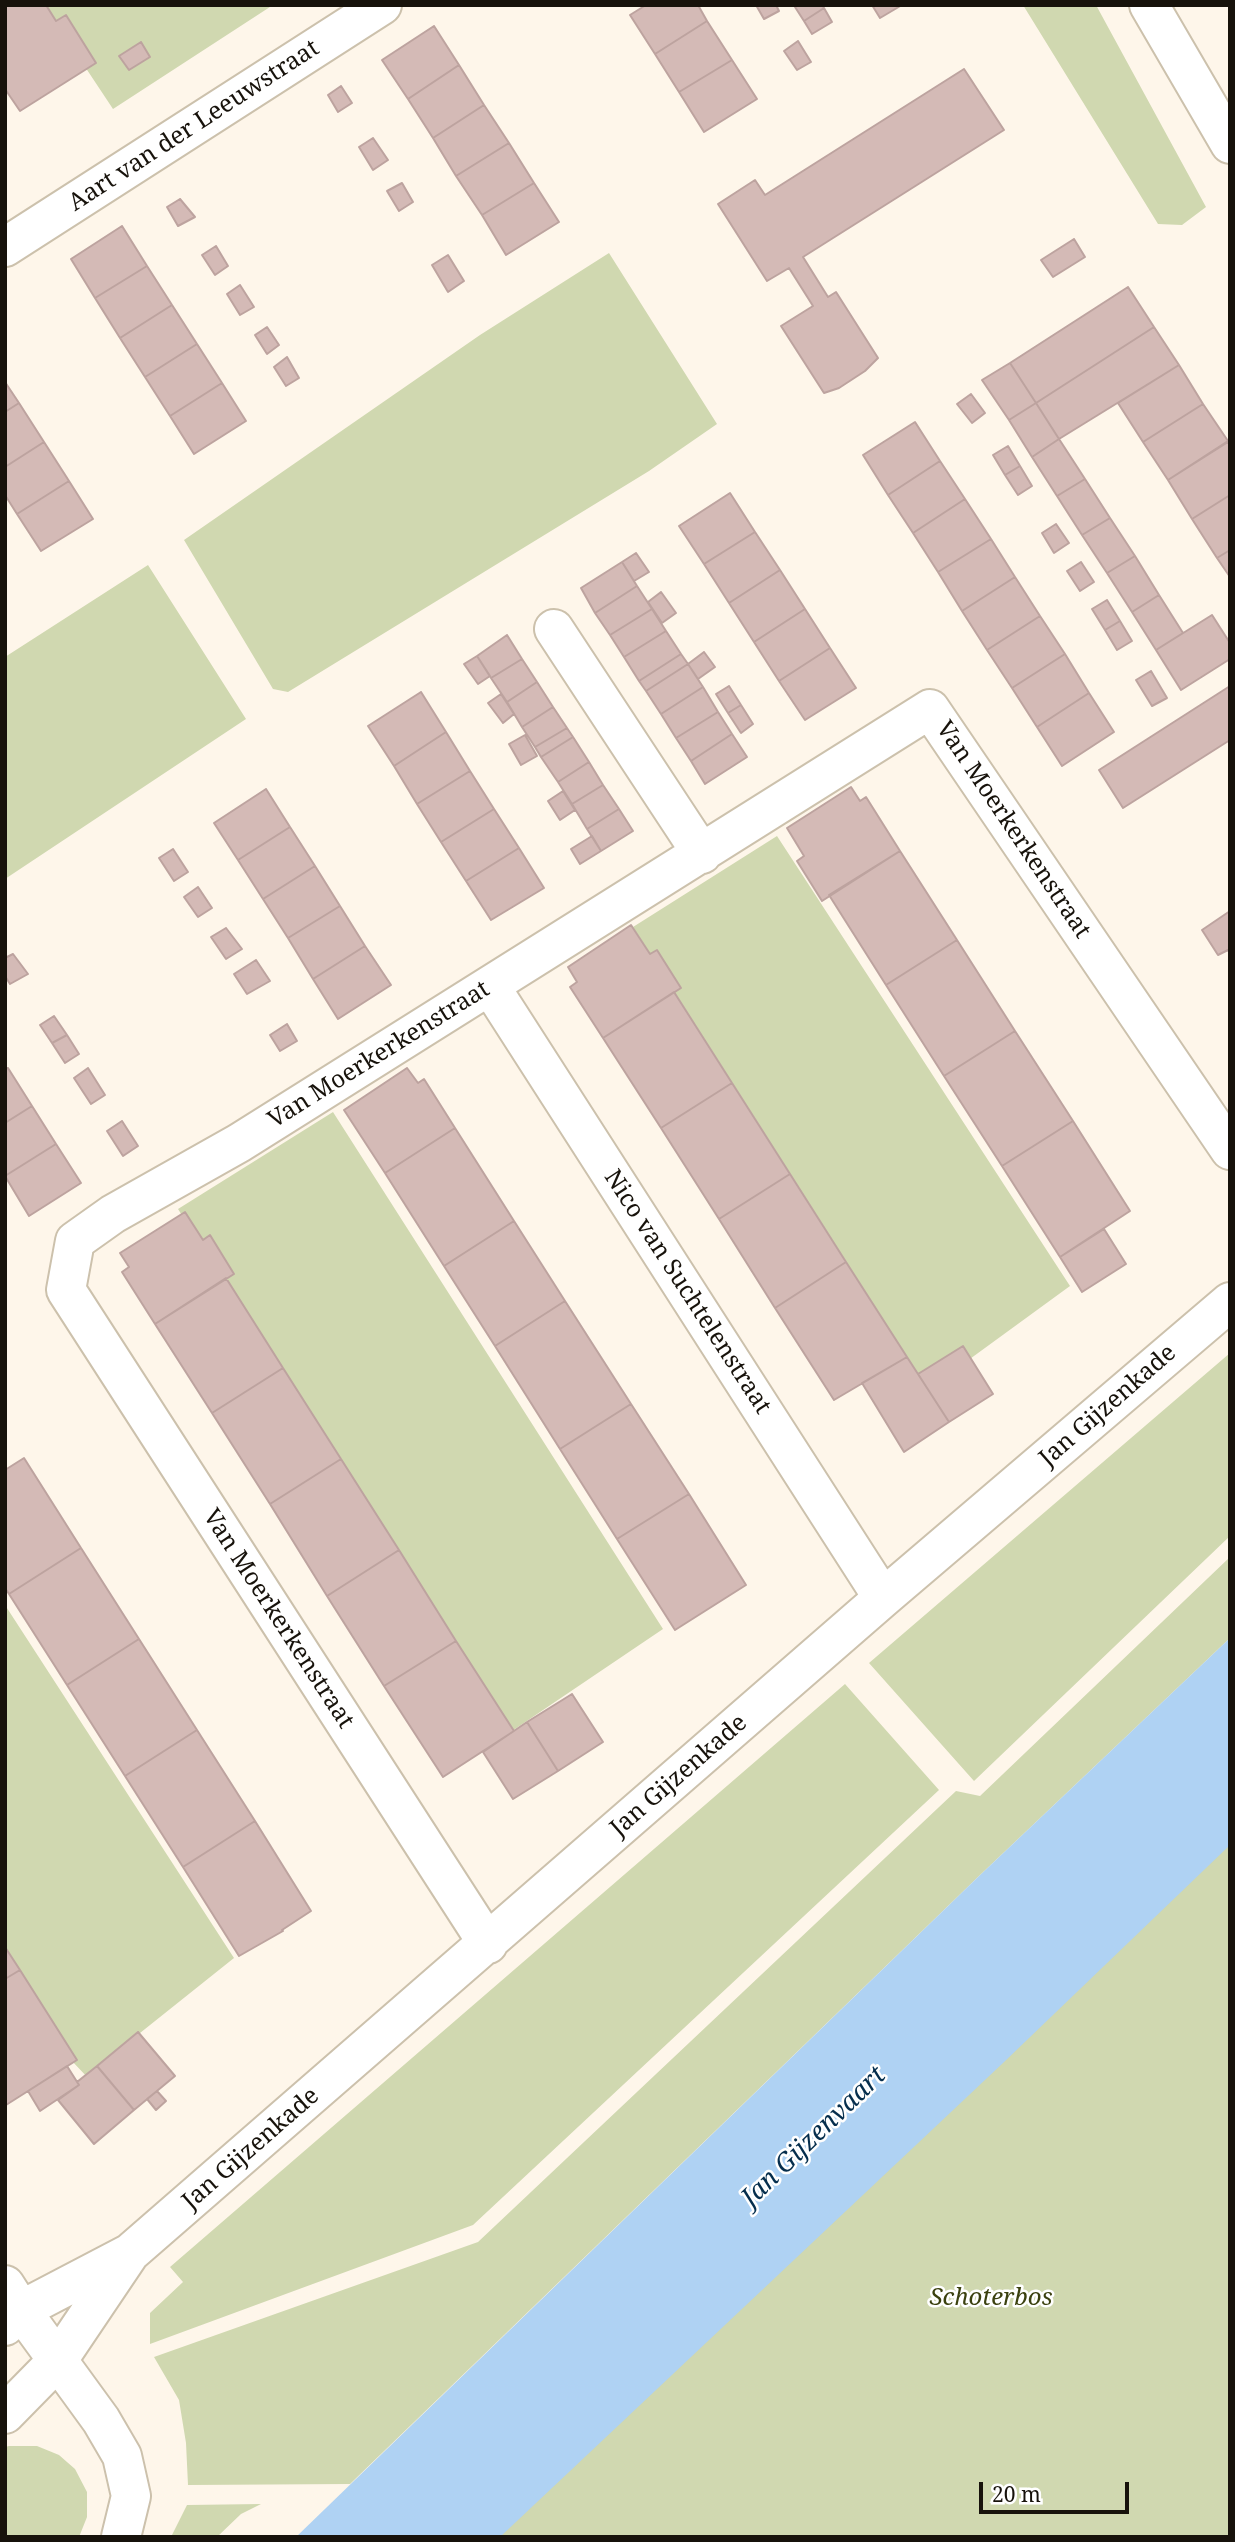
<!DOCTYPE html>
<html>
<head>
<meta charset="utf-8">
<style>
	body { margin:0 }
	#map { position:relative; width:1235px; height:2542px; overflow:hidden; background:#fef6ea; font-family:"Noto Serif",serif }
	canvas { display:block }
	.frame { position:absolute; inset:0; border:7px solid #17120b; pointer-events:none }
	.scale { position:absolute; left:979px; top:2482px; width:150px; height:32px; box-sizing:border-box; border:4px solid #17120b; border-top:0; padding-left:9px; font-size:21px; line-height:24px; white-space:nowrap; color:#17120b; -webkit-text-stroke:5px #fff; paint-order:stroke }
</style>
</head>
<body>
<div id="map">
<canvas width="1235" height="2542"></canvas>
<div class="frame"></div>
<div class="scale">20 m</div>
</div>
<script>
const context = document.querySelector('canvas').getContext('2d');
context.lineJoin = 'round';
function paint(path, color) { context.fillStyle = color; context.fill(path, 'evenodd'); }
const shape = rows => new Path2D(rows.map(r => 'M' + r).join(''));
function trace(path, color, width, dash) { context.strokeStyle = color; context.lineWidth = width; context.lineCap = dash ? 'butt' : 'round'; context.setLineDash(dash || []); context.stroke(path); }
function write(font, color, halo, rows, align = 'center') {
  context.font = font + ' "Noto Serif",serif'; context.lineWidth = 5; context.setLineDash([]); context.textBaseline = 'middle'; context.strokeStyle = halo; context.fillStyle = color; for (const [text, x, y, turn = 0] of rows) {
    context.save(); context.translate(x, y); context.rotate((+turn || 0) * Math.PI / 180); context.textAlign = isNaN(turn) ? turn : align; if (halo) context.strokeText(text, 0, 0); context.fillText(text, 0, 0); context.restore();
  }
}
const green = shape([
	[44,5,273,5,113,109],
	[1023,5,1096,5,1206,207,1182,225,1158,224],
	[609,253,717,424,649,471,288,692,273,689,184,540,480,335],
	[148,565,246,719,5,879,5,657],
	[777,836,1070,1286,963,1364,919,1376,633,927],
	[333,1112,663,1629,509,1733,178,1209],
	[1230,1353,1230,1536,974,1781,869,1663],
	[1230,1557,1230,1638,978,1877,350,2484,188,2485,186,2443,179,2400,154,2357,478,2242,956,1791,980,1796],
	[5,1605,234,1958,135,2037,89,2079,71,2060,5,1957],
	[845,1684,939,1790,473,2225,150,2344,150,2313,183,2282,170,2267],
	[1230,1738,1230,2537,398,2537],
	[9,2446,37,2446,59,2455,75,2469,87,2492,87,2517,79,2537,5,2537,5,2447],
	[261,2504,241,2514,217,2537,171,2537,187,2505]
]);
const water = shape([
	[1230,1638,1230,1845,1003,2063,500,2537,296,2537,978,1877]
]);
const building = shape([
	[5,5,46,5,56,21,66,15,96,63,20,111,5,89,5,5],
	[646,5,698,5,707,21,655,54,630,15,646,5],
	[756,5,776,5,779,11,764,19,756,5],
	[798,5,822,5,824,8,804,21,795,7,798,5],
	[872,5,902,5,880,18,872,5],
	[824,8,832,22,812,34,804,21,824,8],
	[707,21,732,60,679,92,655,54,707,21],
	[434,26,459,65,408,99,382,60,434,26],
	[798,41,811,62,797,70,784,51,798,41],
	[141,42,150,57,129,70,119,56,141,42],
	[732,60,757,99,704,132,679,92,732,60],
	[459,65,484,105,433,138,408,99,459,65],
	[964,69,1004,130,803,257,828,297,836,292,878,358,865,371,839,388,824,393,781,326,813,306,789,268,767,281,718,204,755,180,765,195,964,69],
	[341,86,352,103,338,112,328,95,341,86],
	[484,105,509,143,456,176,433,138,484,105],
	[373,138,388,160,373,170,359,147,373,138],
	[509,143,534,183,482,215,456,176,509,143],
	[402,183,413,202,399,211,387,191,402,183],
	[534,183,559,222,506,255,482,215,534,183],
	[180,199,195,217,178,226,167,207,180,199],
	[122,226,147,266,95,298,71,259,122,226],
	[1074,239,1085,257,1053,277,1041,260,1074,239],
	[216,246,228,266,215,275,202,255,216,246],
	[448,255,464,281,448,292,432,265,448,255],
	[147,266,172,305,120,338,95,298,147,266],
	[240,285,254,307,240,315,227,294,240,285],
	[1128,287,1154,327,1036,403,1010,363,1128,287],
	[172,305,197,344,145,377,120,338,172,305],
	[267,327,279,345,267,354,255,335,267,327],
	[1154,327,1179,365,1059,439,1036,403,1154,327],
	[197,344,222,383,170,416,145,377,197,344],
	[287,357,299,378,286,386,274,367,287,357],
	[1010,363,1036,403,1009,420,982,380,1010,363],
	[1179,365,1203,404,1143,442,1118,403,1179,365],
	[5,382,19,403,5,412,5,382],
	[222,383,246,421,194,454,170,416,222,383],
	[971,394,985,413,972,423,957,404,971,394],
	[19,403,44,442,5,467,5,412,19,403],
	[1036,403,1059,439,1032,457,1009,420,1036,403],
	[1203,404,1228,441,1168,480,1143,442,1203,404],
	[915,422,940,461,888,495,863,455,915,422],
	[1059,439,1085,479,1057,496,1032,457,1059,439],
	[44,442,69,481,17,514,5,495,5,467,44,442],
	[1228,442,1230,445,1230,495,1192,519,1168,480,1228,442],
	[1008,446,1020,466,1005,475,993,455,1008,446],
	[940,461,965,499,913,533,888,495,940,461],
	[1020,466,1032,486,1018,495,1005,475,1020,466],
	[1085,479,1110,518,1082,535,1057,496,1085,479],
	[69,481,93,519,41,551,17,514,69,481],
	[730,493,755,532,704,564,679,526,730,493],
	[1230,495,1230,550,1217,558,1192,519,1230,495],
	[965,499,991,539,938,572,913,533,965,499],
	[1110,518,1135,556,1107,573,1082,535,1110,518],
	[1056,524,1069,543,1054,553,1042,533,1056,524],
	[755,532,780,570,729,603,704,564,755,532],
	[991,539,1015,577,962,611,938,572,991,539],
	[1230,550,1230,577,1217,558,1230,550],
	[636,553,649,572,634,581,622,562,636,553],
	[1135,556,1159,595,1132,612,1107,573,1135,556],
	[622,562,637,586,595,613,581,588,622,562],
	[1081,562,1094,582,1080,591,1067,571,1081,562],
	[780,570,805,609,754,642,729,603,780,570],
	[1015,577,1040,616,987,650,962,611,1015,577],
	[637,586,652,609,610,635,595,613,637,586],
	[661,592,676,613,662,623,648,602,661,592],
	[1159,595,1183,633,1156,650,1132,612,1159,595],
	[1107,600,1120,621,1105,630,1092,609,1107,600],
	[652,609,666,631,624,657,610,635,652,609],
	[805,609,830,648,779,681,754,642,805,609],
	[1212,615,1230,643,1230,659,1181,690,1156,650,1212,615],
	[1040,616,1065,654,1012,688,987,650,1040,616],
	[1120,621,1132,641,1117,650,1105,630,1120,621],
	[666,631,681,654,639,681,624,657,666,631],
	[507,635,522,659,491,678,477,656,507,635],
	[830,648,856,688,805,720,779,681,830,648],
	[704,652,715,667,698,679,688,664,704,652],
	[681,654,688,664,646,691,639,681,681,654],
	[1065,654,1089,693,1037,727,1012,688,1065,654],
	[477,656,490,676,478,684,464,664,477,656],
	[522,659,537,682,507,702,491,678,522,659],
	[688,664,703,687,661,714,646,691,688,664],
	[1151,671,1167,698,1152,706,1136,680,1151,671],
	[537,682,553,707,522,727,507,702,537,682],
	[729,686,741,705,728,713,716,694,729,686],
	[1230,686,1230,740,1123,808,1099,770,1230,686],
	[703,687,718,712,676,738,661,714,703,687],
	[421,692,446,732,394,766,368,726,421,692],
	[1089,693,1114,732,1062,766,1037,727,1089,693],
	[501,694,514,714,503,723,488,703,501,694],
	[741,705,753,724,741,733,728,713,741,705],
	[553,707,567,728,535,747,522,727,553,707],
	[718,712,732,734,691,761,676,738,718,712],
	[567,728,573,737,541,757,535,747,567,728],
	[446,732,470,771,417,804,394,766,446,732],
	[732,734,747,757,705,784,691,761,732,734],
	[525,735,537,756,521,765,509,744,525,735],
	[573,737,589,762,558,782,541,757,573,737],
	[589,762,603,785,572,804,558,782,589,762],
	[470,771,494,809,441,842,417,804,470,771],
	[603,785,619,809,587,829,572,804,603,785],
	[851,787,860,801,866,797,900,851,822,901,797,861,804,856,787,828,851,787],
	[266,789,290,827,238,860,214,823,266,789],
	[563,791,575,810,560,820,548,801,563,791],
	[494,809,519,848,466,881,441,842,494,809],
	[619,809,633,831,601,851,587,829,619,809],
	[290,827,315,866,263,899,238,860,290,827],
	[592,836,601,851,580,864,571,849,592,836],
	[519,848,544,888,491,920,466,881,519,848],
	[173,849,188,872,174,881,159,858,173,849],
	[900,851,957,940,886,985,829,895,900,851],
	[315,866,340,906,288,938,263,899,315,866],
	[198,887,212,908,198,917,184,897,198,887],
	[340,906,365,946,313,979,288,938,340,906],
	[1230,911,1230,954,1228,950,1218,955,1202,930,1230,911],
	[631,925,650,954,657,950,681,988,603,1038,570,987,577,982,568,967,631,925],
	[226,928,242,949,226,959,211,937,226,928],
	[957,940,1015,1031,944,1076,886,985,957,940],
	[365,946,391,985,338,1019,313,979,365,946],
	[13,954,28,974,10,984,5,976,5,958,13,954],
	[256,960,270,981,247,994,234,974,256,960],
	[674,992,732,1083,661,1128,603,1038,674,992],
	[54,1016,67,1035,52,1043,40,1025,54,1016],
	[287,1024,297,1041,280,1051,270,1035,287,1024],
	[1015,1031,1073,1121,1002,1166,944,1076,1015,1031],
	[67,1035,79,1054,65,1063,52,1043,67,1035],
	[8,1068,32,1106,5,1123,5,1069,8,1068],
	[88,1068,105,1095,91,1104,74,1078,88,1068],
	[407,1068,418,1083,424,1079,455,1128,385,1173,344,1110,407,1068],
	[732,1083,790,1174,719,1219,661,1128,732,1083],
	[32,1106,56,1144,5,1176,5,1123,32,1106],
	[122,1121,138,1146,123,1156,107,1131,122,1121],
	[1073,1121,1130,1211,1060,1257,1002,1166,1073,1121],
	[455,1128,514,1221,444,1266,385,1173,455,1128],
	[56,1144,81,1183,29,1216,5,1176,56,1144],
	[790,1174,846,1262,775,1308,719,1219,790,1174],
	[185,1212,203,1240,210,1235,234,1274,155,1324,122,1272,129,1267,120,1253,185,1212],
	[514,1221,565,1301,495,1346,444,1266,514,1221],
	[1104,1229,1126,1264,1082,1292,1060,1257,1104,1229],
	[846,1262,907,1357,834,1400,775,1308,846,1262],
	[226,1278,283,1368,212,1413,155,1324,226,1278],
	[565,1301,631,1404,560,1449,495,1346,565,1301],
	[963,1346,993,1394,949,1422,918,1374,963,1346],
	[907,1357,949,1422,904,1452,862,1383,907,1357],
	[283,1368,341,1459,270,1504,212,1413,283,1368],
	[631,1404,689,1494,617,1539,560,1449,631,1404],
	[24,1458,81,1548,9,1594,5,1588,5,1470,24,1458],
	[341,1459,399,1550,327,1596,270,1504,341,1459],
	[689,1494,746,1585,675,1630,617,1539,689,1494],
	[81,1548,139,1639,67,1685,9,1594,81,1548],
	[399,1550,456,1641,384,1686,327,1596,399,1550],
	[139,1639,197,1730,125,1776,67,1685,139,1639],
	[456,1641,514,1731,443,1777,384,1686,456,1641],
	[572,1694,603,1742,558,1771,527,1722,572,1694],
	[527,1722,558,1771,513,1799,483,1752,527,1722],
	[197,1730,255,1821,183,1867,125,1776,197,1730],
	[255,1821,311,1911,282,1930,283,1931,239,1956,183,1867,255,1821],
	[5,1947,20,1970,5,1979,5,1947],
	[20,1970,77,2060,6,2105,5,1979,20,1970],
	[138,2032,175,2076,134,2110,97,2066,138,2032],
	[67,2066,79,2085,40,2111,28,2091,67,2066],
	[97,2066,134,2110,94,2144,58,2100,79,2085,77,2082,97,2066],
	[157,2091,166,2101,156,2110,147,2099,157,2091]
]);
const minor = shape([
	[1149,5,1230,144],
	[5,247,382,5],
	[554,629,702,854],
	[490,986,883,1598],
	[488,1944,66,1290,75,1241,113,1214,239,1143,930,709,1230,1150],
	[5,2285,21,2310,101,2420,122,2456,131,2496,121,2537],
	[5,2326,21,2310,130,2253,883,1598,1230,1302],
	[5,2414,58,2360,128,2256]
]);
const streetNames = [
	["Aart van der Leeuwstraat",194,126,-33],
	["Van Moerkerkenstraat",1013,830,56],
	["Van Moerkerkenstraat",379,1055,-32],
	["Nico van Suchtelenstraat",687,1292,57],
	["Jan Gijzenkade",1108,1406,-41],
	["Van Moerkerkenstraat",278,1619,57],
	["Jan Gijzenkade",679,1776,-41],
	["Jan Gijzenkade",251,2149,-41]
];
const parkNames = [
	["Schoterbos",991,2298]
];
const waterNames = [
	["Jan Gijzenvaart",814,2137,-44]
];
paint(green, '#d0d8b0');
paint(water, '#afd2f3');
paint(building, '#d4bab6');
trace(building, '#bda39f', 2);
trace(minor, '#ccc1ac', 42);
trace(minor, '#fff', 38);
write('24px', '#17120b', '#fff', streetNames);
write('italic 24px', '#3b410f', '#fff', parkNames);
write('italic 26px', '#052e4d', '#fff', waterNames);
</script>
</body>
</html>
